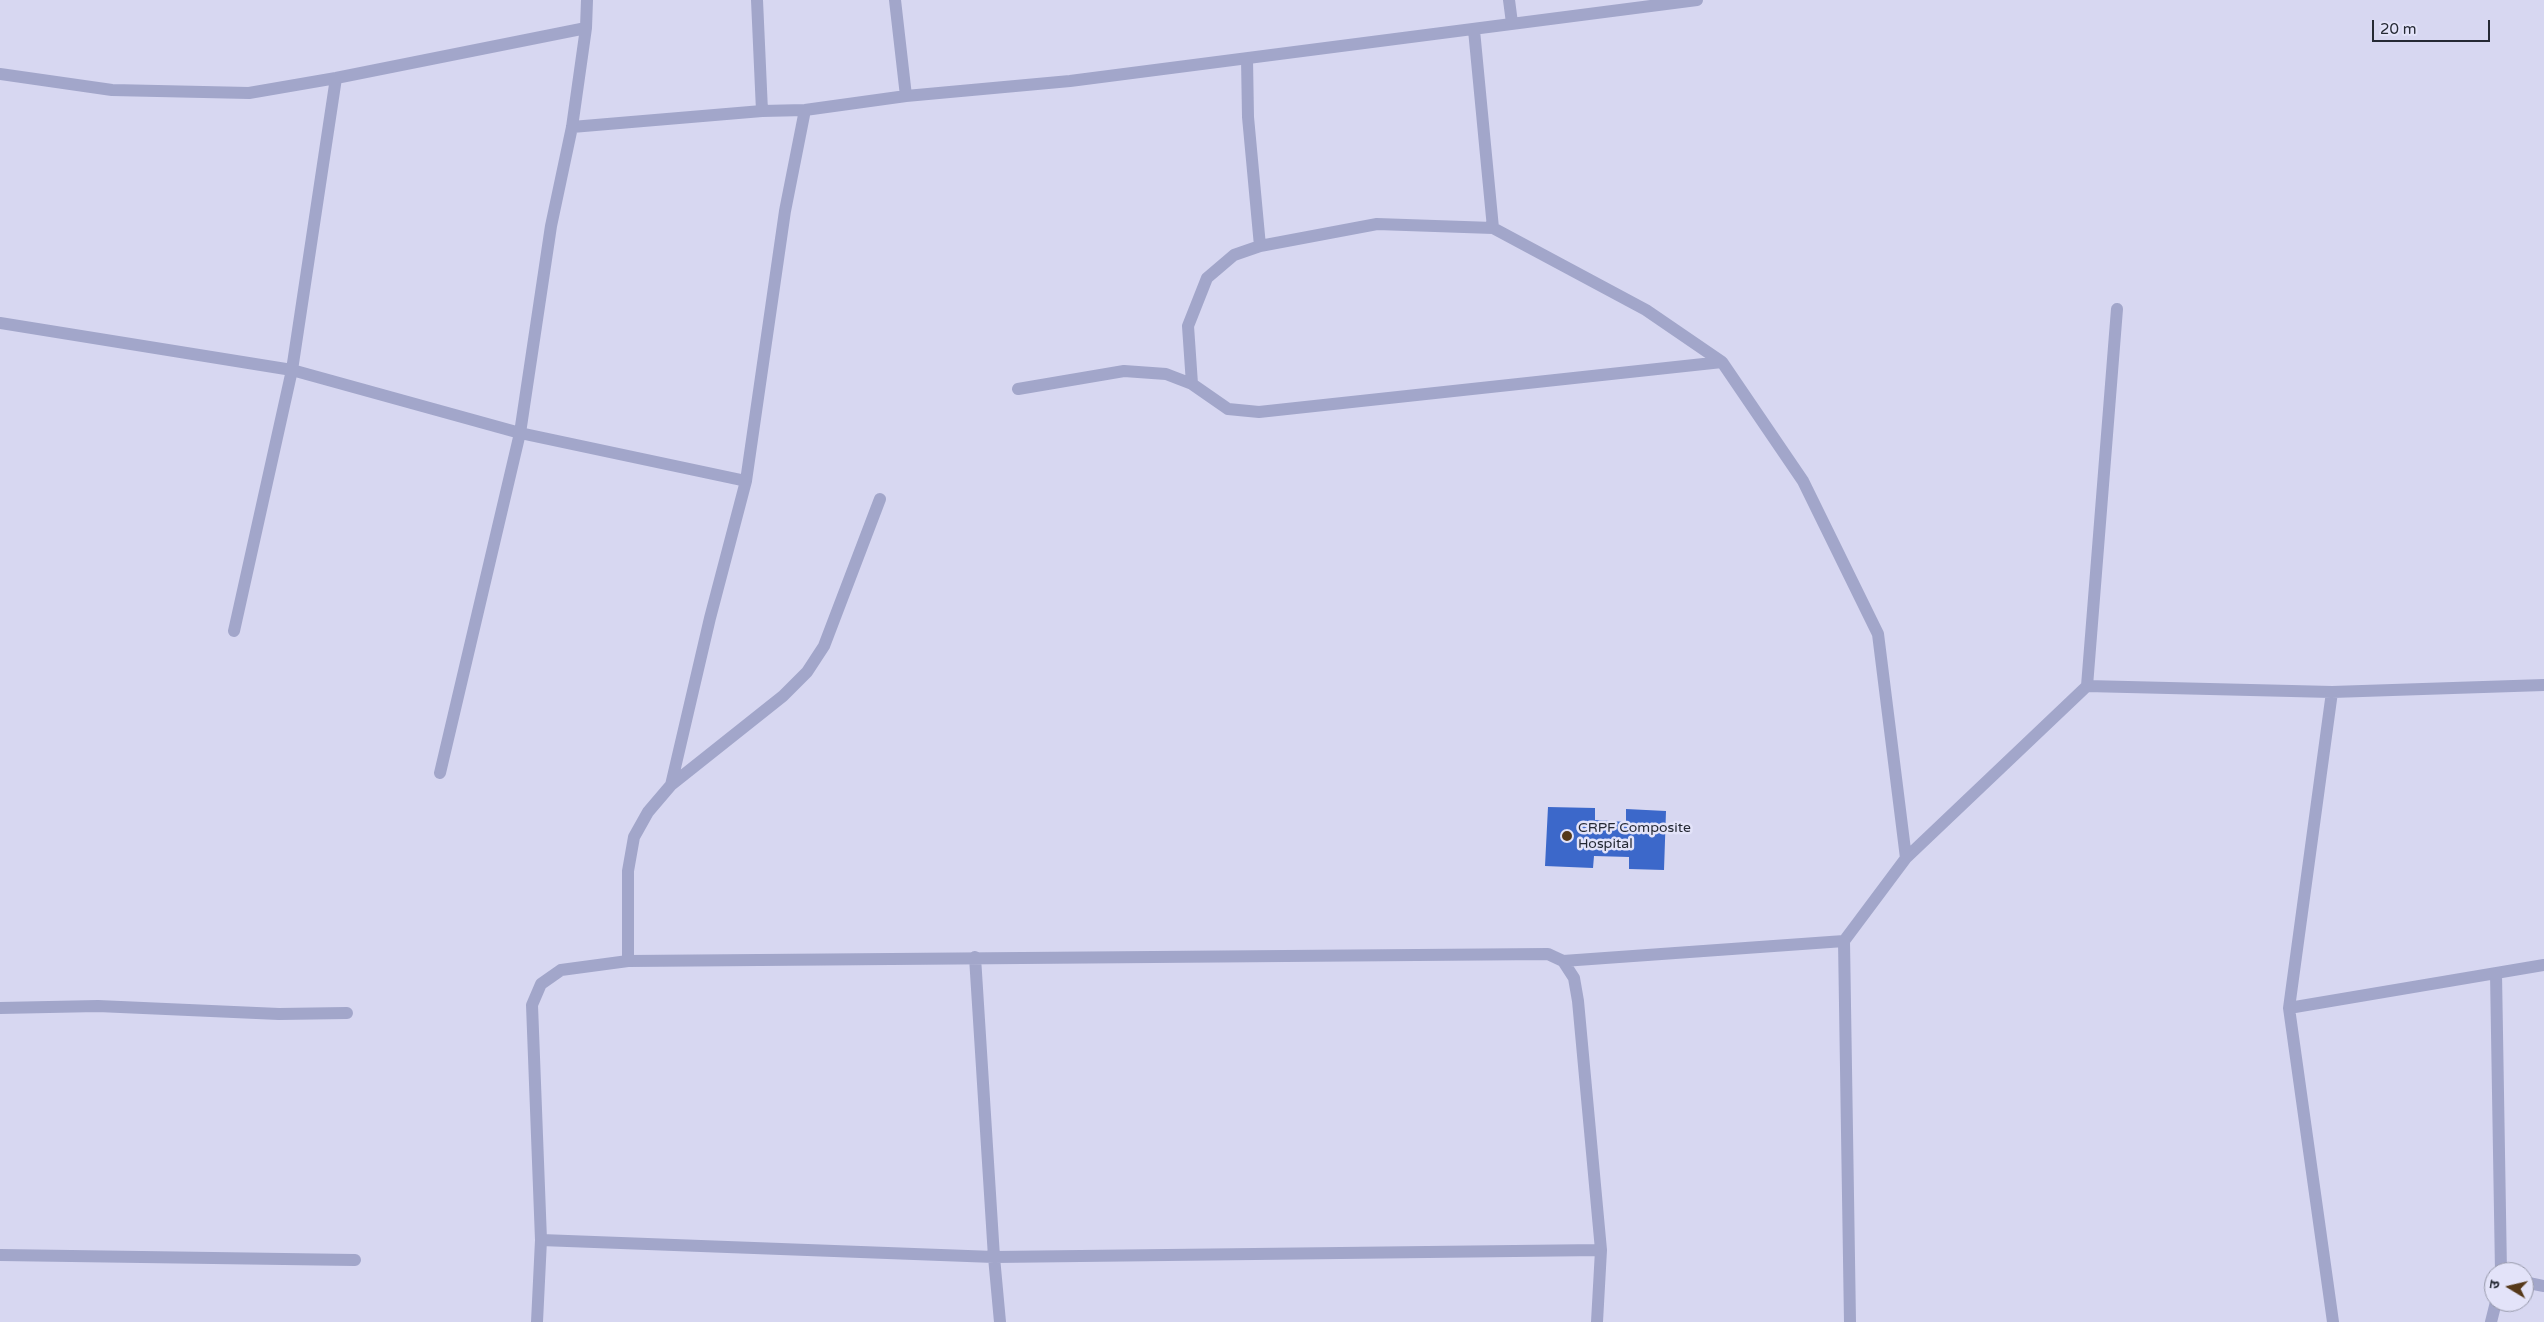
<!DOCTYPE html>
<html>
<head>
<meta charset="utf-8">
<style>
	body { margin:0 }
	#map { position:relative; width:2544px; height:1322px; overflow:hidden; background:#d7d7f1; font-family:"Varela Round","Noto Sans Devanagari",sans-serif }
	canvas { display:block }
	.north { position:absolute; left:2484px; top:1262px; width:50px; height:50px; box-sizing:border-box; background:#e3e3f9; border:1px solid #9799aa; border-radius:50%; rotate:279deg; font-size:14px; font-weight:700; line-height:20px; text-align:center; color:#252934 }
	.north::after { content:''; display:block; margin:auto; width:18px; height:22px; background:#56391a; clip-path:polygon(50% 0,100% 100%,50% 72%,0 100%) }
	.scale { position:absolute; left:2372px; top:20px; width:118px; height:22px; box-sizing:border-box; border:2px solid #252934; border-top:0; padding-left:6px; font-size:15px; line-height:18px; white-space:nowrap; color:#252934; -webkit-text-stroke:4px #e3e3f9; paint-order:stroke }
</style>
</head>
<body>
<div id="map">
<canvas width="2544" height="1322"></canvas>
<div class="north">उ</div>
<div class="scale">20 m</div>
</div>
<script>
const context = document.querySelector('canvas').getContext('2d');
context.lineJoin = 'round';
function paint(path, color) { context.fillStyle = color; context.fill(path, 'evenodd'); }
const shape = rows => new Path2D(rows.map(r => 'M' + r).join(''));
function trace(path, color, width, dash) { context.strokeStyle = color; context.lineWidth = width; context.lineCap = dash ? 'butt' : 'round'; context.setLineDash(dash || []); context.stroke(path); }
function write(font, color, halo, rows, align = 'center') {
  context.font = font + ' "Varela Round",sans-serif'; context.lineWidth = 5; context.setLineDash([]); context.textBaseline = 'middle'; context.strokeStyle = halo; context.fillStyle = color; for (const [text, x, y, turn = 0] of rows) {
    context.save(); context.translate(x, y); context.rotate((+turn || 0) * Math.PI / 180); context.textAlign = isNaN(turn) ? turn : align; if (halo) context.strokeText(text, 0, 0); context.fillText(text, 0, 0); context.restore();
  }
}
const building = shape([
	[1548,807,1595,808,1595,820,1626,822,1626,809,1666,811,1664,870,1629,869,1629,857,1594,856,1593,868,1545,866]
]);
const minor = shape([
	[757,0,762,111],
	[895,0,906,96],
	[1509,0,1512,23],
	[1474,30,1493,228],
	[1247,59,1248,117,1260,246],
	[0,74,112,90,249,93,336,78,586,28],
	[572,127,762,111,805,110,906,96,1070,81,1697,0],
	[0,323,292,370,520,433,746,481],
	[1192,384,1188,326,1207,278,1234,255,1260,246,1377,224,1493,228,1646,310,1722,362],
	[1018,389,1124,371,1166,374,1192,384,1228,409,1259,412,1722,362,1803,481,1878,634,1906,858],
	[234,631,292,370,336,78],
	[2087,686,2117,309],
	[2332,692,2289,1008,2333,1322],
	[440,773,520,433,551,226,572,127,586,28,587,0],
	[671,785,710,618,746,481,785,211,805,110],
	[1844,941,1906,858,2087,686,2332,692,2544,685],
	[975,957,994,1257,1000,1322],
	[628,961,628,871,634,837,648,812,671,785,783,696,807,672,824,646,880,499],
	[1563,961,1844,941,1850,1322],
	[2496,973,2501,1272],
	[0,1008,98,1006,279,1014,347,1013],
	[2289,1008,2544,965],
	[541,1240,994,1257,1601,1250],
	[0,1255,355,1260],
	[2524,1282,2544,1286],
	[537,1322,541,1240,532,1005,541,984,561,970,628,961,1548,954,1563,961,1574,978,1578,1001,1601,1250,1597,1322],
	[2491,1322,2496,1302]
]);
const markers = [
	[1567,836,6,"#56391a"]
];
const poiNames = [
	["CRPF Composite",1578,828],
	["Hospital",1578,844]
];
paint(building, '#3c68ca');
trace(minor, '#a2a6ca', 12);
for (const [x, y, r, color] of markers) { const dot = new Path2D(); dot.arc(x, y, r, 0, 2 * Math.PI); context.fillStyle = color; context.fill(dot); trace(dot, '#e3e3f9', 2); }
write('14px', '#252934', '#e3e3f9', poiNames, 'left');
</script>
</body>
</html>
